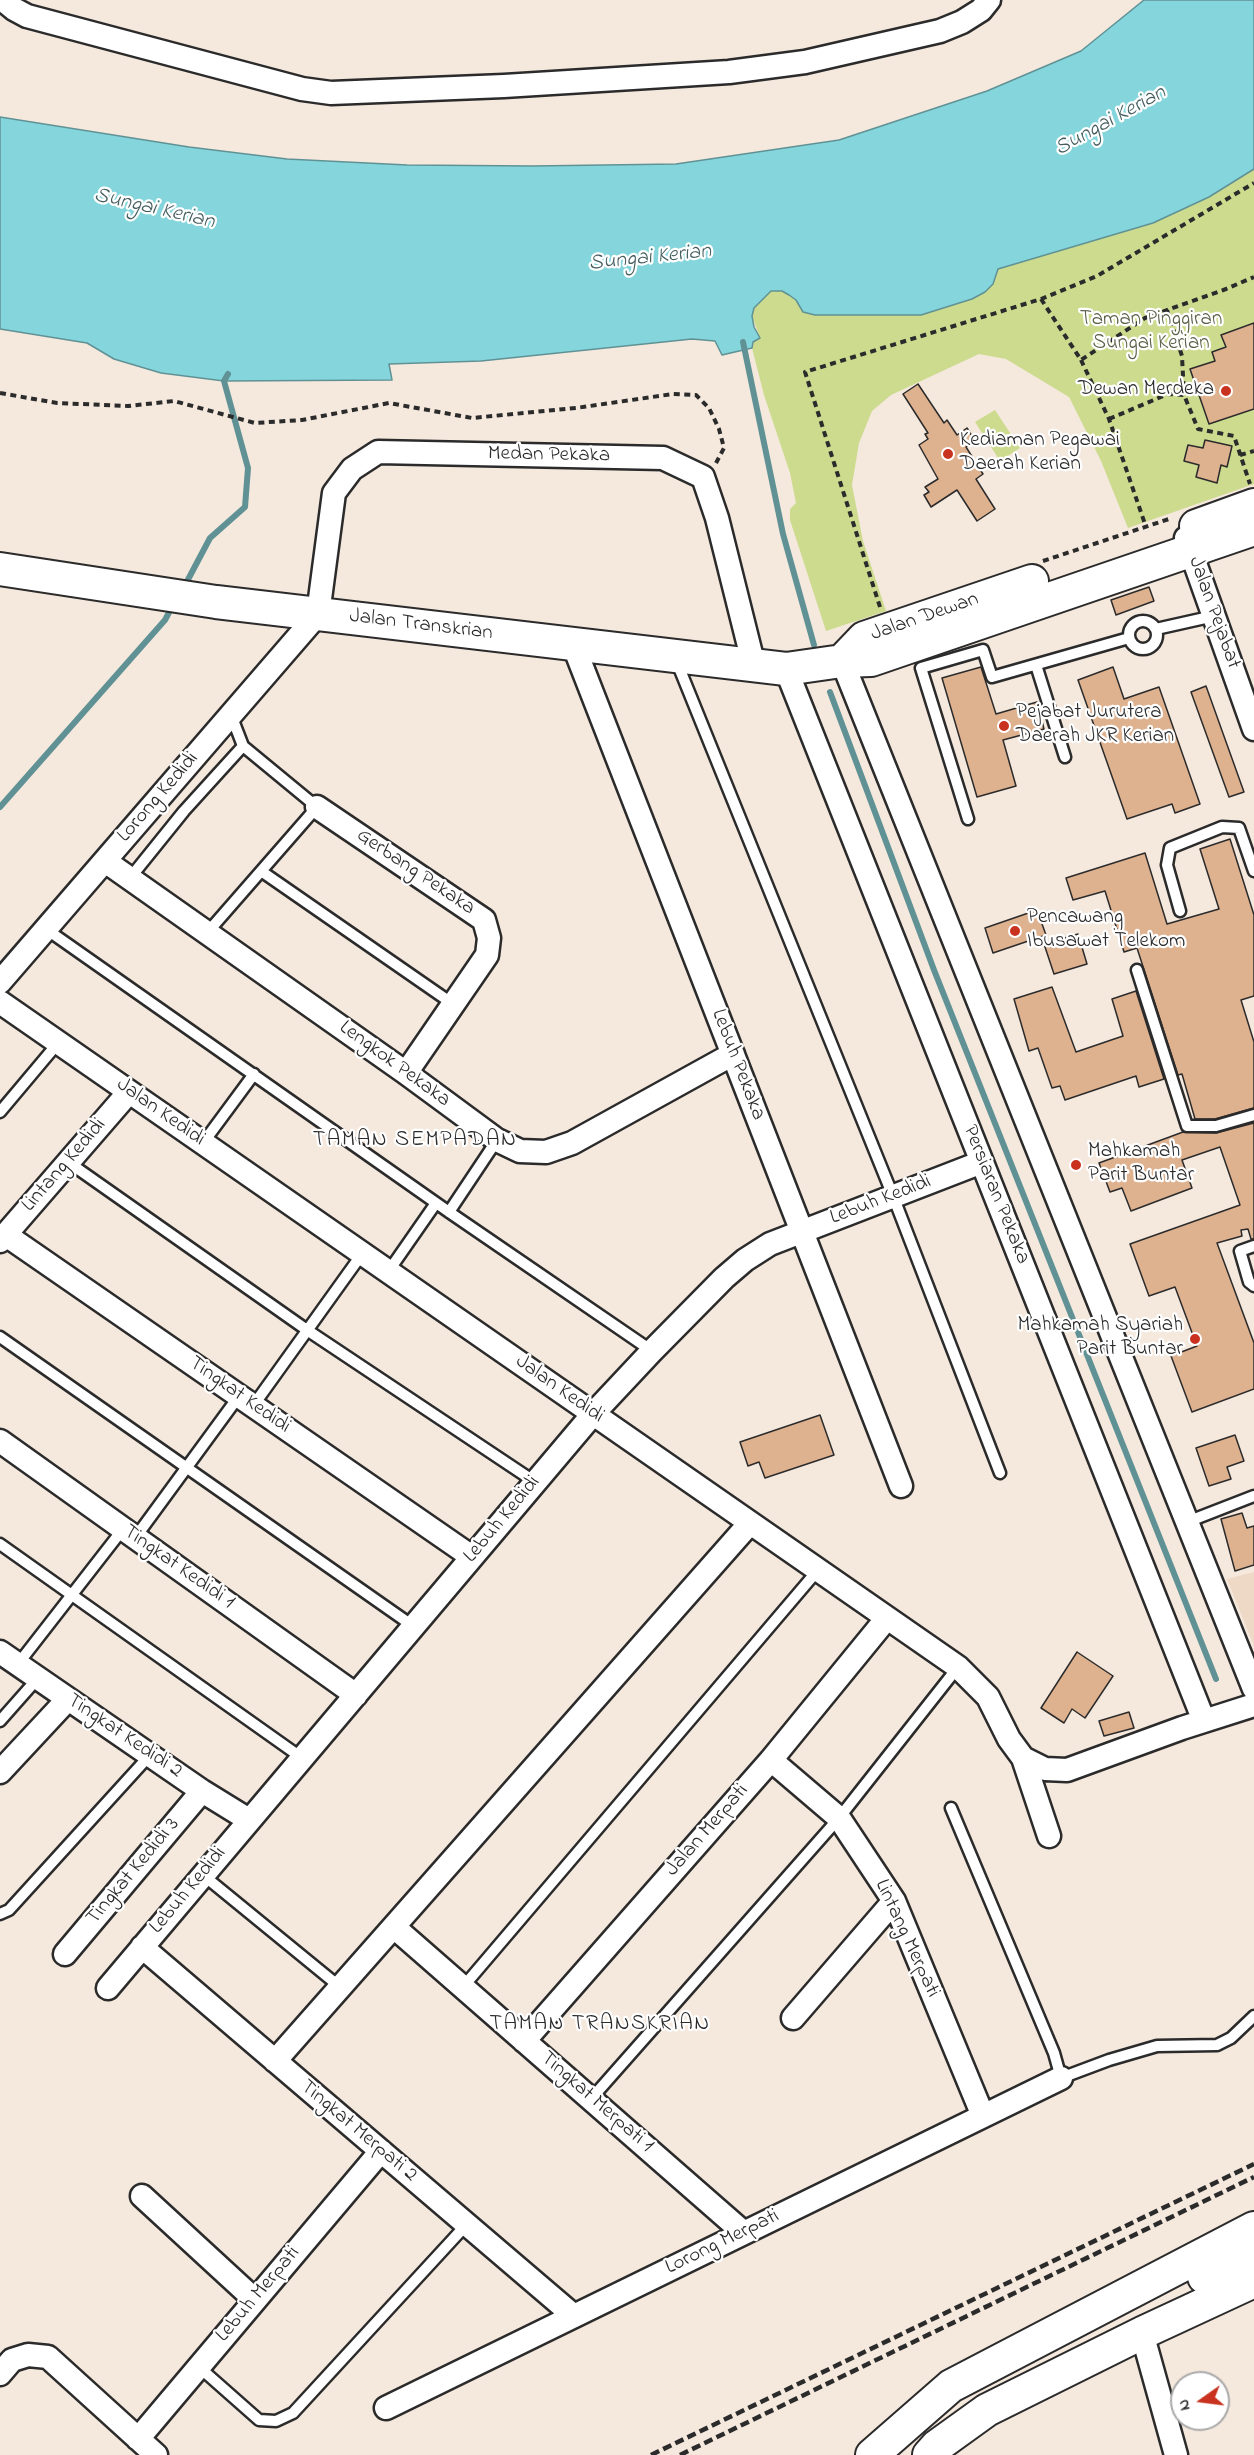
<!DOCTYPE html>
<html>
<head>
<meta charset="utf-8">
<style>
	body { margin:0 }
	#map { position:relative; width:1254px; height:2455px; overflow:hidden; background:#f5e8dd; font-family:"Indie Flower",sans-serif }
	canvas { display:block }
	.north { position:absolute; left:1170px; top:2371px; width:60px; height:60px; box-sizing:border-box; background:#fff; border:2px solid #aaa; border-radius:50%; rotate:256deg; font-size:16px; font-weight:700; line-height:24px; text-align:center; color:#2b2b2b }
	.north::after { content:''; display:block; margin:auto; width:21px; height:27px; background:#c8321e; clip-path:polygon(50% 0,100% 100%,50% 72%,0 100%) }
</style>
</head>
<body>
<div id="map">
<canvas width="1254" height="2455"></canvas>
<div class="north">N</div>
</div>
<script>
const context = document.querySelector('canvas').getContext('2d');
context.lineJoin = 'round';
function paint(path, color) { context.fillStyle = color; context.fill(path, 'evenodd'); }
const shape = rows => new Path2D(rows.map(r => 'M' + r).join(''));
function trace(path, color, width, dash) { context.strokeStyle = color; context.lineWidth = width; context.lineCap = dash ? 'butt' : 'round'; context.setLineDash(dash || []); context.stroke(path); }
function write(font, color, halo, rows, align = 'center') {
  context.font = font + ' "Indie Flower",sans-serif'; context.lineWidth = 4.5; context.setLineDash([]); context.textBaseline = 'middle'; context.strokeStyle = halo; context.fillStyle = color; for (const [text, x, y, turn = 0] of rows) {
    context.save(); context.translate(x, y); context.rotate((+turn || 0) * Math.PI / 180); context.textAlign = isNaN(turn) ? turn : align; if (halo) context.strokeText(text, 0, 0); context.fillText(text, 0, 0); context.restore();
  }
}
const built = shape([
	[1254,1572,1254,1646,1227,1579]
]);
const green = shape([
	[1254,169,1254,484,1128,528,1101,461,1069,397,1006,359,979,354,891,395,872,411,859,443,852,485,863,541,886,611,826,631,790,520,790,509,796,503,790,473,764,395,752,348,753,342,760,338,752,316,754,308,760,300,771,291,782,291,796,300,803,311,815,315,972,299,985,292,993,284,998,269,1153,223,1209,197],
	[995,410,1020,448,1000,461,975,422]
]);
const water = shape([
	[1144,0,1254,0,1254,169,1209,197,1153,223,998,269,993,284,985,292,972,299,921,315,815,315,803,312,796,300,789,295,782,291,771,291,754,308,752,316,754,327,760,338,753,342,752,348,722,355,715,341,692,339,481,361,389,364,392,380,224,381,161,373,114,359,87,343,0,329,0,117,189,147,287,159,407,165,533,166,676,164,839,140,987,91,1081,51,1144,0]
]);
const stream = shape([
	[743,342,783,534,814,645],
	[183,589,210,538,245,507,248,468,224,381,228,374],
	[830,692,934,970,1216,1679],
	[0,807,165,620,173,605]
]);
const building = shape([
	[1254,323,1254,409,1209,424,1190,369,1215,361,1212,352,1226,347,1221,335,1254,323],
	[918,384,944,423,947,420,957,435,967,428,975,441,966,447,983,474,976,479,995,509,977,521,957,490,931,507,924,495,929,492,925,487,938,479,919,445,928,439,925,434,928,433,903,394,918,384],
	[1205,440,1232,446,1227,467,1221,465,1217,483,1196,477,1199,465,1184,461,1188,445,1203,448,1205,440],
	[1149,587,1154,601,1116,615,1111,600,1149,587],
	[981,667,996,714,1037,702,1044,729,1003,740,1016,786,977,797,942,678,981,667],
	[1113,667,1124,699,1159,687,1200,804,1175,813,1172,804,1127,819,1078,680,1113,667],
	[1206,686,1244,792,1229,797,1191,692,1206,686],
	[1230,839,1254,915,1254,996,1241,1000,1254,1042,1254,1108,1215,1119,1195,1119,1182,1074,1178,1075,1137,948,1124,952,1105,891,1073,900,1066,878,1145,853,1167,924,1219,909,1200,849,1230,839],
	[1037,910,1046,935,993,953,985,928,1037,910],
	[1078,934,1087,964,1054,974,1044,944,1078,934],
	[1052,987,1076,1052,1123,1036,1112,999,1136,991,1164,1079,1139,1087,1136,1076,1065,1100,1060,1086,1052,1088,1038,1048,1029,1051,1014,999,1052,987],
	[1254,1123,1254,1239,1251,1239,1248,1229,1241,1230,1242,1236,1217,1243,1254,1343,1254,1389,1192,1412,1171,1356,1197,1346,1175,1287,1149,1296,1130,1244,1240,1205,1220,1147,1182,1160,1192,1188,1131,1211,1122,1188,1110,1192,1099,1163,1183,1132,1216,1133,1254,1123],
	[820,1415,834,1455,765,1478,759,1462,748,1466,740,1442,820,1415],
	[1235,1435,1244,1461,1227,1467,1231,1479,1209,1486,1196,1448,1235,1435],
	[1242,1513,1247,1528,1254,1526,1254,1565,1235,1571,1221,1519,1242,1513],
	[1077,1652,1113,1676,1085,1718,1072,1709,1064,1723,1041,1708,1077,1652],
	[1129,1712,1134,1728,1104,1736,1099,1721,1129,1712]
]);
const path = shape([
	[1041,299,1081,360,1145,318,1226,289,1254,277],
	[1167,310,1182,356,1184,395],
	[1081,360,1109,419,1146,527],
	[0,393,57,403,128,406,174,401,255,423,302,420,389,403,472,418,576,408,673,394,696,395,709,408,719,429,724,448,716,463],
	[1109,419,1168,394,1184,395,1198,429,1234,436,1250,484],
	[1240,455,1254,451],
	[1043,561,1172,518],
	[880,607,805,372,1041,299,1097,276,1254,183]
]);
const lane = shape([
	'1129 635a14 14 0 1 1 28 0a14 14 0 1 1-28 0Z',
	[1156,629,1214,616],
	[676,660,893,1196,1000,1473],
	[1036,665,1065,757],
	[968,819,921,668,983,650,992,677,1129,638],
	[261,871,453,1004],
	[130,878,184,811,243,746,231,715],
	[1180,911,1167,865,1170,848,1222,827,1239,828,1254,871],
	[46,929,449,1212,652,1351],
	[207,933,317,807,243,746],
	[1137,970,1187,1126,1216,1126,1254,1115],
	[0,1112,58,1043],
	[203,1143,254,1074],
	[68,1162,307,1330,535,1482],
	[449,1212,497,1140],
	[1254,1246,1240,1251,1249,1282,1254,1286],
	[388,1272,436,1203],
	[0,1337,413,1626],
	[253,1406,362,1254],
	[1187,1522,1254,1496],
	[135,1538,239,1396],
	[0,1544,302,1758],
	[18,1664,123,1529],
	[0,1721,38,1678],
	[951,1808,1054,2053,1061,2078,1109,2060,1157,2046,1217,2045,1231,2038,1254,2016],
	[203,1875,340,1987],
	[0,1914,9,1910,150,1755],
	[463,1987,818,1570],
	[591,2099,839,1818,958,1667],
	[199,2367,259,2420,276,2421,293,2413,467,2224]
]);
const street = shape([
	[3,0,14,9,27,16,302,89,331,93,504,86,729,72,805,62,940,31,962,22,981,10,989,0],
	[1186,538,1254,729],
	[573,644,901,1486],
	[842,661,1254,1689],
	[786,669,1204,1721],
	[317,807,484,920,489,938,487,955,406,1073],
	[105,861,406,1073,497,1140,520,1151,546,1152,572,1143,733,1054],
	[0,982,318,614,334,493,352,469,378,452,663,458,703,477,717,518,754,666],
	[0,1002,958,1667,988,1697,1009,1739,1023,1758,1049,1836],
	[6,1235,472,1557],
	[0,1241,129,1092],
	[0,1441,356,1695],
	[0,1652,202,1791,249,1820],
	[1023,1758,1045,1769,1067,1770,1182,1728,1254,1705],
	[771,1760,839,1818,894,1901,983,2116],
	[0,1772,68,1699],
	[394,1927,744,2233],
	[142,1947,574,2316],
	[65,1954,202,1791],
	[108,1988,593,1414,652,1351,724,1278,745,1260,770,1244,982,1162],
	[793,2018,894,1901],
	[524,2041,771,1760,887,1618],
	[275,2061,750,1523],
	[142,2196,255,2300],
	[1142,2333,1176,2455],
	[0,2374,12,2360,28,2355,48,2357,156,2455],
	[386,2408,1061,2078],
	[138,2439,381,2151]
]);
const secondary = shape([
	[1196,526,1254,505],
	[0,569,216,602,786,669,842,661,871,660,1254,529],
	[842,661,864,638,1032,581],
	[1204,2277,1254,2253],
	[872,2455,951,2386,1254,2228],
	[929,2455,937,2446,987,2410,1142,2333,1254,2281]
]);
const rail = shape([
	[651,2455,1254,2164],
	[680,2455,1254,2177]
]);
const markers = [
	[1226,391,6,"#c8321e"],
	[948,454,6,"#c8321e"],
	[1004,726,6,"#c8321e"],
	[1015,931,6,"#c8321e"],
	[1076,1165,6,"#c8321e"],
	[1195,1339,6,"#c8321e"]
];
const parkNames = [
	["Taman Pinggiran",1151,321],
	["Sungai Kerian",1151,345]
];
const poiNames = [
	["Dewan Merdeka",1214,391,"right"],
	["Kediaman Pegawai",960,442],
	["Daerah Kerian",960,466],
	["Pejabat Jurutera",1016,714],
	["Daerah JKR Kerian",1016,738],
	["Pencawang",1027,919],
	["Ibusawat Telekom",1027,943],
	["Mahkamah",1088,1153],
	["Parit Buntar",1088,1177],
	["Mahkamah Syariah",1183,1327,"right"],
	["Parit Buntar",1183,1351,"right"]
];
const streetNames = [
	["Medan Pekaka",549,456,1],
	["Jalan Pejabat",1213,613,70],
	["Jalan Dewan",925,618,-19],
	["Jalan Transkrian",421,626,7],
	["Lorong Kedidi",159,798,-49],
	["Gerbang Pekaka",415,873,34],
	["Lengkok Pekaka",394,1065,36],
	["Lebuh Pekaka",737,1065,69],
	["Jalan Kedidi",160,1113,35],
	["Lintang Kedidi",65,1166,-49],
	["Persiaran Pekaka",995,1195,68],
	["Lebuh Kedidi",881,1201,-21],
	["Jalan Kedidi",559,1390,35],
	["Tingkat Kedidi",239,1396,35],
	["Lebuh Kedidi",503,1520,-50],
	["Tingkat Kedidi 1",178,1568,35],
	["Tingkat Kedidi 2",124,1737,34],
	["Jalan Merpati",708,1831,-49],
	["Tingkat Kedidi 3",134,1872,-50],
	["Lebuh Kedidi",189,1891,-50],
	["Lintang Merpati",906,1939,65],
	["Tingkat Merpati 1",596,2103,41],
	["Tingkat Merpati 2",358,2132,40],
	["Lorong Merpati",723,2243,-26],
	["Lebuh Merpati",259,2295,-50]
];
const waterNames = [
	["Sungai Kerian",1111,122,-29],
	["Sungai Kerian",154,210,13],
	["Sungai Kerian",650,259,-6]
];
const neighbourhoodNames = [
	["TAMAN SEMPADAN",415,1141],
	["TAMAN TRANSKRIAN",600,2025]
];
paint(built, '#eed8c6');
paint(green, '#cddb8f');
paint(water, '#84d6dc');
trace(water, '#609295', 1.5);
trace(stream, '#609295', 6);
paint(building, '#deb18f');
trace(building, '#2b2b2b', 1.5);
trace(lane, '#2b2b2b', 15);
trace(street, '#2b2b2b', 27);
trace(secondary, '#2b2b2b', 36);
trace(path, '#2b2b2b', 4, [6, 4.5]);
trace(lane, '#fff', 10);
trace(street, '#fff', 22);
trace(secondary, '#fff', 32);
trace(rail, '#2b2b2b', 4.5, [9, 4.5]);
for (const [x, y, r, color] of markers) { const dot = new Path2D(); dot.arc(x, y, r, 0, 2 * Math.PI); context.fillStyle = color; context.fill(dot); trace(dot, '#fff', 2); }
write('21px', '#5c6049', '#fff', parkNames);
write('21px', '#2b2b2b', '#fff', poiNames, 'left');
write('21px', '#2b2b2b', '#fff', streetNames);
write('italic 22px', '#465e60', '#fff', waterNames);
context.letterSpacing = '1.5px';
write('22px', '#2b2b2b', '#fff', neighbourhoodNames);
context.letterSpacing = '0px';
</script>
</body>
</html>
